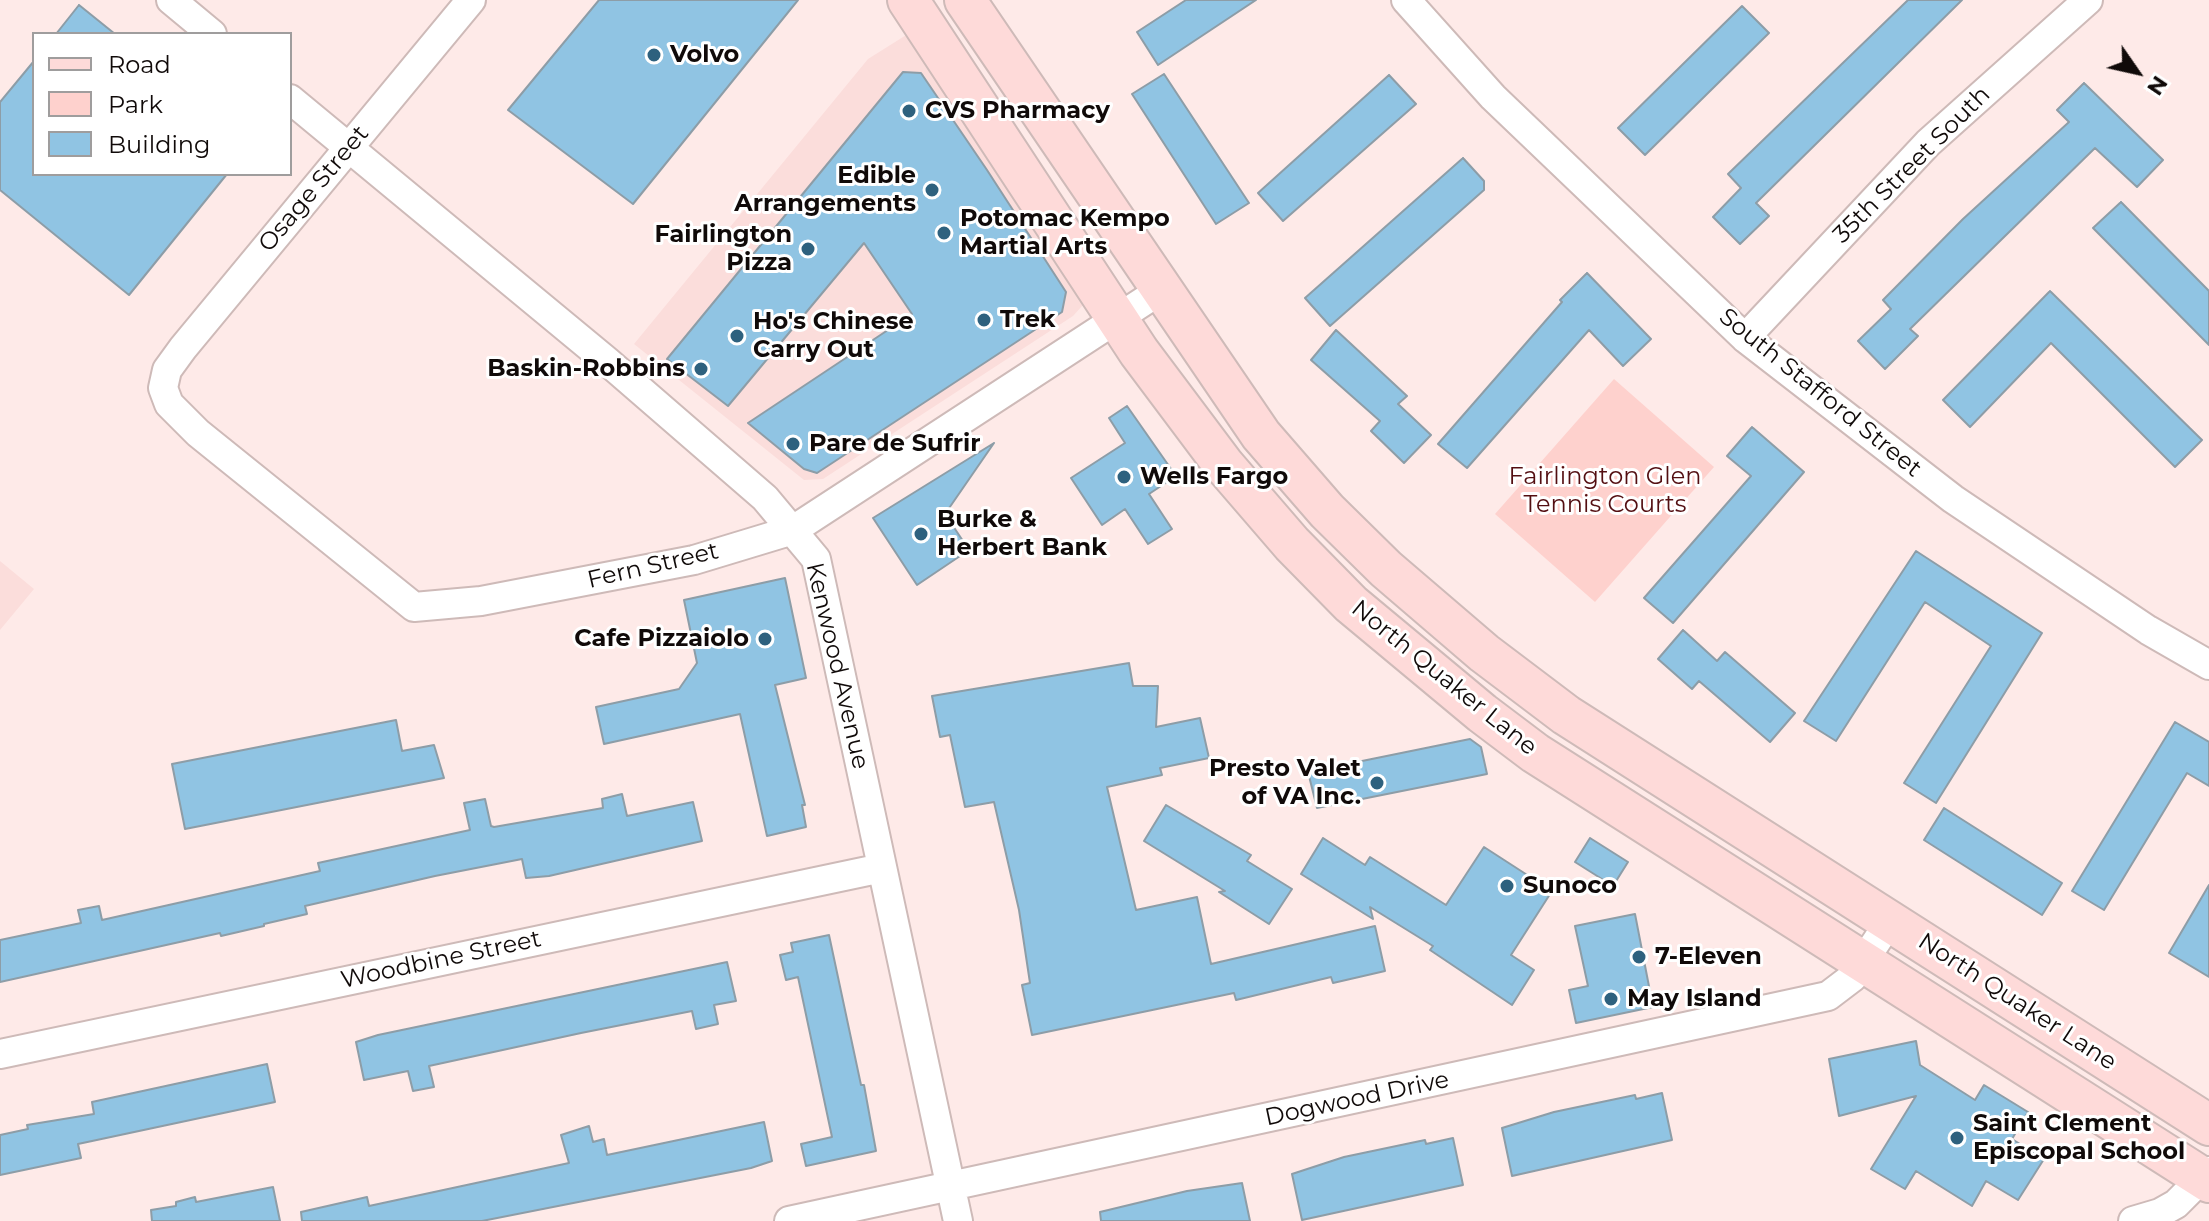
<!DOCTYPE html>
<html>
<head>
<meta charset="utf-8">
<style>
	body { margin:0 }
	#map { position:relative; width:2209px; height:1221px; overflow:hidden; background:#feeae8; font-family:Montserrat,sans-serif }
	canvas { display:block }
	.legend { position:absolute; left:32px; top:32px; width:260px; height:144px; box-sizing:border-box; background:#fff; border:2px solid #9f9d9d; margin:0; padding:10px 14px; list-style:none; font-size:24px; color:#100a09 }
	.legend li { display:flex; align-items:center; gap:16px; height:40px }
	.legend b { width:40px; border:2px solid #9f9d9d }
	.north { position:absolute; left:2097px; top:32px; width:80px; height:80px; -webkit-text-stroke:6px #fff; paint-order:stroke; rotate:124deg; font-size:22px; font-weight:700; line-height:32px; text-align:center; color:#100a09 }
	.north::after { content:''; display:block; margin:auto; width:28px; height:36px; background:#100a09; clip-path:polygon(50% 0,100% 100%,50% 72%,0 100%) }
</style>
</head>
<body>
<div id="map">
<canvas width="2209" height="1221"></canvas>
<ul class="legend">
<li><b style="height:10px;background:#fedad9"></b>Road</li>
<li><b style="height:22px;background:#fed1cd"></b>Park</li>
<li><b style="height:22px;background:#90c4e3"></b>Building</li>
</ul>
<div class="north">N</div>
</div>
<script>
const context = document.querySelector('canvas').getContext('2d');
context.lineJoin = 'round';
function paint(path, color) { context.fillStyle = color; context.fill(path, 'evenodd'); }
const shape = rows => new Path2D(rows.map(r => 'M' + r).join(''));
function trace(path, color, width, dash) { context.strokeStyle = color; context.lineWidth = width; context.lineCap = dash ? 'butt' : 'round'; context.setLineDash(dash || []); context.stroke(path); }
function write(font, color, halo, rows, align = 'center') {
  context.font = font + ' Montserrat,sans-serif'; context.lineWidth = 6; context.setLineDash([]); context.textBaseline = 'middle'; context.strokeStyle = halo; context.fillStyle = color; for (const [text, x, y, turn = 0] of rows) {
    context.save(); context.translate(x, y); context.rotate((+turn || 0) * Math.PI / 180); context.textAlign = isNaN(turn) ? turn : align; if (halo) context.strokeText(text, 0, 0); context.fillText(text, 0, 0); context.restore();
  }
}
const built = shape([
	[911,32,1084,295,1083,305,1073,316,823,479,804,480,634,344,868,59],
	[0,561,34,589,0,630]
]);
const green = shape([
	[1614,379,1714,467,1595,602,1495,514]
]);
const building = shape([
	[599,0,798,0,633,204,508,110,599,0],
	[1186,0,1256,0,1158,65,1137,32,1186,0],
	[1908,0,1962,0,1756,203,1769,216,1740,244,1713,217,1741,188,1728,174,1908,0],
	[79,5,115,34,56,34,79,5],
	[1742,6,1769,33,1645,155,1618,128,1742,6],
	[34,61,34,174,227,174,129,295,0,190,0,102,34,61],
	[903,72,921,73,987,170,1066,292,1062,312,817,473,804,469,748,423,912,314,864,243,728,406,667,359,903,72],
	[1164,74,1249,203,1216,224,1132,94,1164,74],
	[1389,75,1416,104,1283,221,1258,193,1389,75],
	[2084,83,2163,160,2137,187,2095,148,1910,329,1918,336,1885,369,1858,341,1891,309,1883,300,1963,219,2069,122,2057,110,2084,83],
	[1463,158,1484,181,1484,190,1330,326,1305,298,1463,158],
	[2121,202,2209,291,2209,345,2093,228,2121,202],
	[1587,273,1651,339,1623,366,1589,330,1467,468,1438,444,1562,302,1560,300,1587,273],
	[2050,291,2202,440,2175,467,2051,343,1970,427,1943,400,2050,291],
	[1336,330,1407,396,1398,404,1431,435,1404,463,1371,431,1380,421,1311,360,1336,330],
	[1127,406,1176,476,1149,494,1172,529,1148,544,1125,509,1102,525,1071,478,1125,443,1109,418,1127,406],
	[1752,427,1804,472,1673,623,1644,598,1751,476,1727,456,1752,427],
	[994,443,945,514,969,550,917,585,873,518,994,443],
	[1916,551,2042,633,1936,803,1904,783,1991,646,1925,602,1836,741,1804,721,1916,551],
	[785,578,806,678,775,685,805,805,802,805,806,827,767,836,740,714,604,744,596,707,679,689,697,663,684,600,785,578],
	[1683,630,1717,661,1725,652,1795,713,1770,742,1699,681,1692,689,1658,659,1683,630],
	[1129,663,1133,686,1158,686,1156,727,1200,718,1209,758,1160,768,1162,775,1107,787,1136,910,1197,897,1211,964,1375,926,1385,971,1333,983,1331,977,1236,1000,1234,993,1032,1035,1022,985,1030,983,1019,910,994,802,965,807,950,735,940,737,932,696,1129,663],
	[396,720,402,751,434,745,444,778,185,829,172,764,396,720],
	[2175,722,2209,742,2209,786,2187,773,2104,910,2072,891,2175,722],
	[1470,739,1481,747,1487,774,1317,808,1308,772,1470,739],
	[622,794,627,816,693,802,702,841,549,876,526,878,522,859,435,876,305,906,307,914,264,924,264,926,221,936,220,933,0,982,0,940,81,923,78,910,99,906,102,920,320,871,318,863,470,830,464,803,485,799,491,826,494,827,603,808,602,799,622,794],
	[1166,805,1251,855,1247,861,1292,889,1269,924,1219,892,1225,891,1144,841,1166,805],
	[1944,808,2062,883,2042,915,1924,840,1944,808],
	[1323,838,1365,865,1370,857,1446,905,1484,847,1552,891,1511,955,1534,970,1512,1005,1430,950,1433,946,1370,907,1373,919,1301,874,1323,838],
	[1590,838,1628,862,1613,886,1575,862,1590,838],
	[2209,885,2209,977,2169,953,2209,885],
	[1635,914,1653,1007,1576,1023,1569,990,1588,986,1575,926,1635,914],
	[829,935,861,1085,864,1085,876,1151,806,1166,801,1144,832,1137,798,977,786,980,780,955,793,952,791,943,829,935],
	[727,962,736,1001,714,1005,718,1024,696,1029,692,1011,581,1033,429,1066,434,1087,413,1091,408,1071,364,1080,356,1042,378,1035,727,962],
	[1916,1041,1920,1065,1975,1100,1984,1085,2028,1112,2012,1139,2044,1159,2018,1200,1986,1181,1972,1206,1916,1171,1905,1189,1871,1169,1916,1096,1839,1116,1829,1059,1916,1041],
	[267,1064,275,1102,78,1144,81,1158,0,1175,0,1135,28,1129,27,1125,94,1114,92,1102,267,1064],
	[1662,1093,1672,1140,1512,1176,1502,1128,1554,1112,1635,1095,1636,1099,1662,1093],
	[764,1122,772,1161,751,1168,482,1221,302,1221,301,1212,367,1197,369,1206,569,1163,561,1135,589,1126,593,1142,604,1139,607,1155,764,1122],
	[1453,1138,1463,1185,1302,1220,1292,1174,1344,1157,1425,1140,1426,1144,1453,1138],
	[1242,1183,1250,1221,1101,1221,1100,1212,1187,1191,1242,1183],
	[273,1187,280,1221,152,1221,151,1210,176,1206,176,1202,195,1197,196,1202,273,1187]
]);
const minor = shape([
	[171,0,212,34],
	[471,0,183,348,167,370,163,388,169,404,198,433,414,607,481,601,694,560,793,530,1161,290],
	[1406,0,1493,97,1745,338,1953,499,2148,630,2209,665],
	[290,99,608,362,765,498,816,559,958,1221],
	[1745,338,1928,143,2088,0],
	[0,1054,882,868],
	[789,1221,1828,996,1853,977,1890,921],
	[2133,1221,2160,1213,2176,1204,2209,1171]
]);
const secondary = shape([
	[908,0,1139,352,1223,464,1292,544,1351,604,1482,713,1535,753,2209,1182],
	[965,0,1261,435,1327,511,1386,569,1484,653,1566,715,2209,1125]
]);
const markers = [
	[654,55,8,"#2e617e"],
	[909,111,8,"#2e617e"],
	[932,190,8,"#2e617e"],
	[944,233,8,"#2e617e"],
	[808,249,8,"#2e617e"],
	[984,320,8,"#2e617e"],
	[737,336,8,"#2e617e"],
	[701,369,8,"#2e617e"],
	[793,444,8,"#2e617e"],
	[1124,477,8,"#2e617e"],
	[921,534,8,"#2e617e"],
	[765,639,8,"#2e617e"],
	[1377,783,8,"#2e617e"],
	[1507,886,8,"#2e617e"],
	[1639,957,8,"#2e617e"],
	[1611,999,8,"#2e617e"],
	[1957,1138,8,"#2e617e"]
];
const poiNames = [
	["Volvo",670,55],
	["CVS Pharmacy",925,111],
	["Edible",916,176,"right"],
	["Arrangements",916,204,"right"],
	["Potomac Kempo",960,219],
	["Martial Arts",960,247],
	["Fairlington",792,235,"right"],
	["Pizza",792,263,"right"],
	["Trek",1000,320],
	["Ho's Chinese",753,322],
	["Carry Out",753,350],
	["Baskin-Robbins",685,369,"right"],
	["Pare de Sufrir",809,444],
	["Wells Fargo",1140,477],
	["Burke &",937,520],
	["Herbert Bank",937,548],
	["Cafe Pizzaiolo",749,639,"right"],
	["Presto Valet",1361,769,"right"],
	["of VA Inc.",1361,797,"right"],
	["Sunoco",1523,886],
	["7-Eleven",1655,957],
	["May Island",1627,999],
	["Saint Clement",1973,1124],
	["Episcopal School",1973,1152]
];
const streetNames = [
	["35th Street South",1912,165,-45],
	["Osage Street",314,189,-50],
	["South Stafford Street",1820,393,39],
	["Fern Street",653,566,-13],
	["Kenwood Avenue",837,666,77],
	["North Quaker Lane",1444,678,39],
	["Woodbine Street",441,960,-12],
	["North Quaker Lane",2017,1002,33],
	["Dogwood Drive",1357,1099,-12]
];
const parkNames = [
	["Fairlington Glen",1605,477],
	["Tennis Courts",1605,505]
];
paint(built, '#fbdddb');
paint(green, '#fed1cd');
paint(building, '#90c4e3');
trace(building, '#8d9da7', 2);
trace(minor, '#cebab8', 32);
trace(secondary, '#cebab8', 44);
trace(minor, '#fff', 28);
trace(secondary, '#fedad9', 40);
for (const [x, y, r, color] of markers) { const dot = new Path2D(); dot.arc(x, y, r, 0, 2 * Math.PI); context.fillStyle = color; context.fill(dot); trace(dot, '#fff', 3); }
write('bold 24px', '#100a09', '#fff', poiNames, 'left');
write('24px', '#100a09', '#fff', streetNames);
write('24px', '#530e11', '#fff', parkNames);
</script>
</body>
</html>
